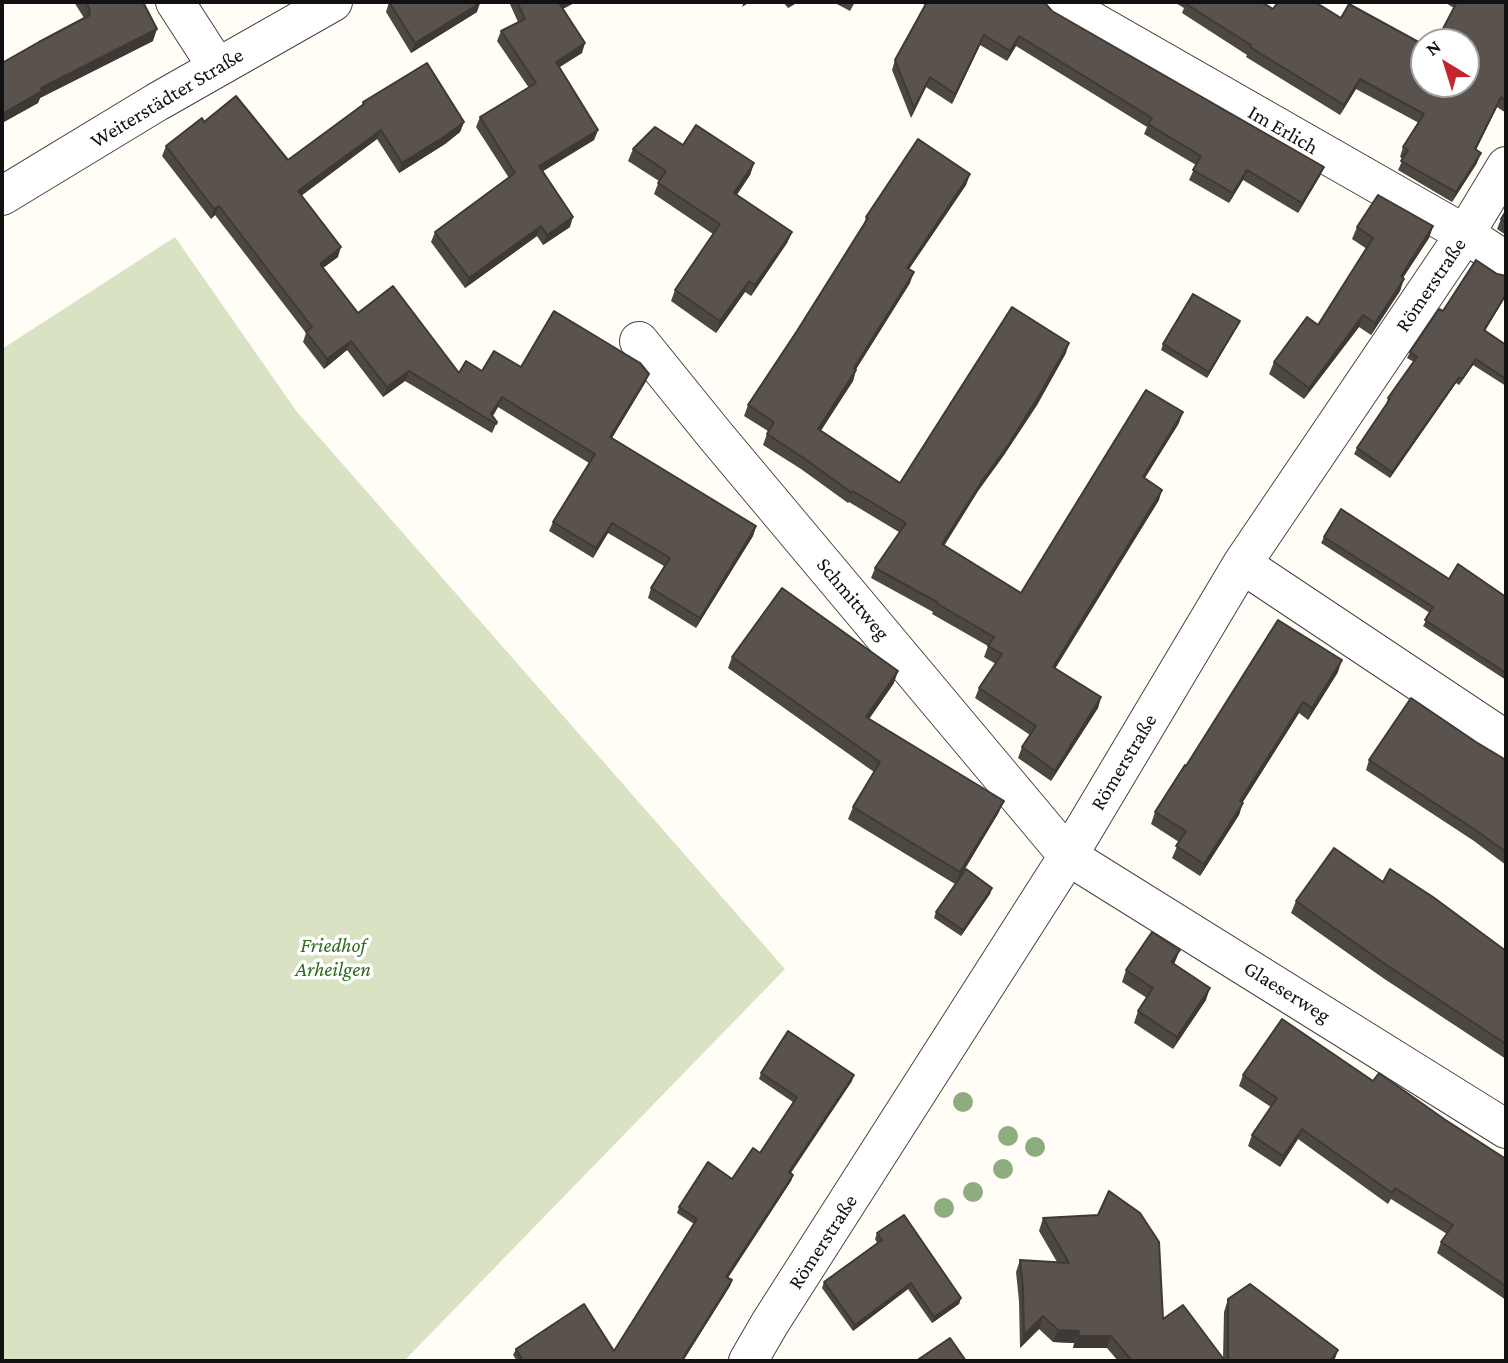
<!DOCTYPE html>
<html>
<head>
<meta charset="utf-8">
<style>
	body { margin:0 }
	#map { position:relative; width:1508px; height:1363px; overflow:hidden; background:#fffdf5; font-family:"Crimson Pro",serif }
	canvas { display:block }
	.frame { position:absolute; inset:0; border:4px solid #111; pointer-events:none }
	.north { position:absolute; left:1410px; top:28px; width:70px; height:70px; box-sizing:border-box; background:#fff; border:2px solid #a0a0a0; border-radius:50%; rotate:322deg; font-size:19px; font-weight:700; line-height:28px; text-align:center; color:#111 }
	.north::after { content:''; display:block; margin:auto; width:24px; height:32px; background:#c4262e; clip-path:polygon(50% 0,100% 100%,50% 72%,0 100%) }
</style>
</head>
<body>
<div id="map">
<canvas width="1508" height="1363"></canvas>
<div class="frame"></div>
<div class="north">N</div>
</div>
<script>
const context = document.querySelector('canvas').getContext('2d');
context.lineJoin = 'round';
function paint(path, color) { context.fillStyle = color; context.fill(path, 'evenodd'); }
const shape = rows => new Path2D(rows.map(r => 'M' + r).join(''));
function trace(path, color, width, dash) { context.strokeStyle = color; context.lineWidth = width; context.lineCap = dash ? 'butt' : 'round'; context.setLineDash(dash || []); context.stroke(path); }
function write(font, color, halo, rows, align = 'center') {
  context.font = font + ' "Crimson Pro",serif'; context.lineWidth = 7; context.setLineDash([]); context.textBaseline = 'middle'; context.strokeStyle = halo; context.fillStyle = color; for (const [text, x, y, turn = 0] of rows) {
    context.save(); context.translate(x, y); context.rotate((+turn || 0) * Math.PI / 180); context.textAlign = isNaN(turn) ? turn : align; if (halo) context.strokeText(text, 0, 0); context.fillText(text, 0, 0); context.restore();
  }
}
const cemetery = shape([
	[175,237,297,412,785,969,404,1361,2,1361,2,349]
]);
const street = shape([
	[175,2,217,67],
	[1059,2,1465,234,1506,261],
	[2,196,157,102,333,2],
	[639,341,715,435,1068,856,1506,1129],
	[1242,564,1506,740],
	[748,1361,770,1323,1068,856,1242,564,1465,234,1506,166]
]);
const trees = [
	[963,1102],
	[1008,1136],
	[1035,1147],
	[1003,1169],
	[973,1192],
	[944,1208]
];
const wall = shape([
	[74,2,143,2,153,41,40,98,38,103,2,123,2,63,84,18],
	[389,2,477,12,411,53,386,12],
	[509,2,576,2,563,9,582,53,559,67,598,130,594,140,543,171,570,227,543,245,537,236,465,288,431,242,435,232,509,178,476,127,480,117,529,88,497,41,501,31,518,22],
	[783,2,798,2,788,8],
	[833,2,855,2,850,11],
	[919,2,1044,2,1052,11,1324,167,1320,176,1298,213,1243,180,1229,203,1189,180,1196,165,1144,134,1147,127,1016,46,1007,61,980,45,952,104,926,87,911,118,892,70,895,60,925,5],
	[1174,2,1262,2,1273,9,1424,84,1454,8,1444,2,1506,2,1506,113,1497,107,1476,150,1477,163,1452,202,1398,170,1403,159,1400,157,1403,147,1419,123,1356,89,1340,115,1246,57,1247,55,1182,13,1184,8],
	[363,102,464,122,460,132,445,144,399,173,377,139,301,196,338,257,323,268,358,313,459,373,521,367,649,374,645,383,612,438,756,526,753,536,696,628,648,598,651,588,664,566,608,533,593,558,549,531,553,522,589,463,498,407,493,416,497,422,492,433,405,381,383,397,347,350,324,369,303,342,306,333,215,215,211,219,162,156,166,146,204,122,288,160,362,105],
	[683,145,754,163,750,175,737,195,792,232,787,243,751,296,745,292,716,333,671,301,675,290,713,234,654,194,659,181,628,161,633,149],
	[970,174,966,185,909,269,910,283,856,369,856,370,853,381,821,430,900,483,1066,353,1037,405,1004,455,978,491,944,546,1021,593,1179,423,1145,478,1159,500,1055,669,1101,697,1098,708,1051,781,1018,758,1022,747,1030,735,975,698,979,688,996,664,984,657,988,646,932,614,933,612,871,578,875,568,899,532,849,502,848,503,801,469,763,445,768,431,744,416,748,405,797,331,864,224,866,217],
	[1506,211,1506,235,1497,229,1501,219],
	[1433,226,1429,238,1403,278,1400,291,1371,335,1359,327,1304,399,1269,374,1274,362,1318,325,1367,249,1352,239,1357,227],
	[1506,296,1485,331,1506,345,1506,386,1473,365,1459,385,1456,383,1390,478,1354,454,1357,448,1386,405,1388,398,1414,362,1407,358,1410,352,1443,311],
	[1237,327,1207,378,1161,350,1163,344],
	[1324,537,1449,579,1506,597,1506,680,1423,626,1430,613,1321,543],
	[732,657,894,683,869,719,999,812,958,880,992,888,990,894,961,936,934,918,936,912,955,884,848,819,853,807,874,772,728,668],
	[1338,672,1308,720,1299,713,1242,803,1239,815,1200,876,1172,858,1179,842,1151,824,1155,812,1186,766],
	[1476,742,1506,760,1506,865,1474,841,1366,770,1369,760],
	[1383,882,1506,951,1506,1059,1383,978,1291,913,1296,901],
	[1175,962,1174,964,1206,1000,1173,1049,1134,1023,1138,1011,1147,998,1122,982,1126,970],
	[761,1073,852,1081,791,1173,793,1175,791,1181,728,1278,732,1280,730,1286,683,1361,517,1361,513,1355,516,1349,614,1351,694,1224,677,1213,679,1207,732,1179,760,1153,793,1102,759,1079],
	[1243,1075,1373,1081,1444,1119,1506,1159,1506,1300,1437,1253,1441,1242,1447,1234,1391,1199,1388,1204,1298,1139,1280,1167,1248,1146,1252,1135,1271,1107,1239,1086],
	[1043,1218,1163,1319,1223,1359,1224,1312,1228,1299,1338,1350,1334,1361,1118,1361,1107,1348,1073,1348,1074,1343,1053,1342,1039,1329,1020,1348,1019,1301,1016,1272,1020,1260,1057,1262,1039,1231],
	[877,1233,961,1298,959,1304,932,1323,908,1289,853,1331,822,1288,824,1282,877,1243,875,1239]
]);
const shadedWall = shape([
	[560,2,576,2,555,12,559,3],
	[744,2,750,2,742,7],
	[790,2,798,2,788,8],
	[480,3,477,12,411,53,415,43],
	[157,29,153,41,40,98,38,103,2,123,2,114,41,88],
	[984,35,980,45,952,104,955,94],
	[1019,36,1016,46,1007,61,1010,51],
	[585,43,582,53,552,72,556,62],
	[930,77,926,87,911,118,914,108],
	[1360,79,1356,89,1340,115,1344,105],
	[1501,97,1497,107,1471,159,1475,149],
	[464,122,460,132,445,144,399,173,402,163],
	[381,130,377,139,294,201,298,191],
	[598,130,594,140,535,176,539,166],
	[1481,153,1477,163,1452,202,1456,192],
	[754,163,750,175,730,204,734,193],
	[1324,167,1320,176,1298,213,1302,203],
	[1247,170,1243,180,1229,203,1233,193],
	[970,174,966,185,903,278,907,268],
	[219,206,215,215,211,219,214,209],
	[573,217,570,227,543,245,547,235],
	[541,226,537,236,465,288,469,278],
	[1433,226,1429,238,1396,288,1401,276],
	[792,232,787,243,751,296,755,285],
	[341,247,338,257,316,273,320,264],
	[914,272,910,283,850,379,854,368],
	[1404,279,1400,291,1371,335,1375,323],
	[749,281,745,292,716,333,720,321],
	[1506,294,1506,296,1481,336,1484,330],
	[1363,315,1359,327,1304,399,1309,388],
	[1240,321,1237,327,1207,378,1209,372],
	[351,341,347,350,324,369,327,359],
	[1069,343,1066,353,1037,405,1004,455,978,491,938,555,942,544],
	[1476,359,1473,365,1459,385,1462,379],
	[856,370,853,381,815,440,818,429],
	[409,371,405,381,383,397,387,387],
	[649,374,645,383,607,446,610,437],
	[1459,377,1456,383,1390,478,1392,472],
	[502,397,498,407,490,420,491,414],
	[1183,412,1179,423,1139,487,1143,477],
	[1162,490,1159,500,1049,678,1053,667],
	[612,523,608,533,593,558,596,548],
	[756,526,753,536,696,628,700,618],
	[1342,660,1338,672,1308,720,1312,708],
	[898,671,894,683,862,729,866,717],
	[1101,697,1098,708,1051,781,1055,771],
	[1303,702,1299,713,1236,813,1240,801],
	[1004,801,999,812,956,884,960,872],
	[1243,803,1239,815,1200,876,1204,864],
	[992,888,990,894,961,936,963,930],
	[1180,950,1175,962,1167,974,1171,962],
	[1210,988,1206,1000,1173,1049,1177,1037],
	[854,1075,852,1081,787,1178,789,1172],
	[1302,1129,1298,1139,1280,1167,1283,1156],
	[793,1175,791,1181,724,1283,726,1277],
	[732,1280,730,1286,683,1361,681,1361],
	[911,1283,908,1289,853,1331,855,1325],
	[961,1298,959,1304,932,1323,934,1317],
	[1043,1316,1039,1329,1020,1348,1024,1335],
	[1058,1330,1079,1331,1074,1343,1053,1342],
	[1078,1336,1111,1336,1107,1348,1073,1348],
	[1338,1350,1334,1361,1330,1361]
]);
const building = shape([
	[86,2,143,2,157,29,41,88,42,91,2,114,2,63,39,42,90,15,88,11,90,10,86,2],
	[389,2,480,2,480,3,415,43,389,2],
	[517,2,560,2,559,3,585,43,556,62,598,130,539,166,573,217,547,235,541,226,469,278,435,232,515,173,480,117,536,83,501,31,525,19,517,2],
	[927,2,1044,2,1052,11,1324,167,1302,203,1247,170,1233,193,1193,170,1201,156,1148,124,1152,118,1019,36,1010,51,984,35,955,94,930,77,914,108,895,60,927,2],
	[1187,2,1262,2,1273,9,1278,2,1315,2,1341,18,1349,4,1424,45,1424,84,1466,84,1466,42,1436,42,1457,2,1506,2,1506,101,1501,97,1475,149,1481,153,1456,192,1401,161,1408,150,1403,147,1424,114,1360,79,1344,105,1250,47,1251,45,1186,4,1187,2],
	[427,63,464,122,448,134,402,163,381,130,298,191,341,247,320,264,358,313,393,286,459,373,466,361,482,371,494,351,521,367,554,311,640,363,649,374,610,437,756,526,700,618,651,588,670,558,612,523,596,548,553,522,595,454,502,397,491,414,497,422,496,424,409,371,387,387,351,341,327,359,306,332,312,327,219,206,214,209,166,146,202,118,204,122,236,96,288,160,364,104,363,102,427,63],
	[696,125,754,163,734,193,792,232,755,285,749,281,720,321,675,290,720,224,658,183,666,171,633,149,655,127,683,145,696,125],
	[918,139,970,174,907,268,914,272,854,368,856,370,818,429,900,483,1012,307,1069,343,1040,394,1008,445,982,481,942,544,1021,593,1146,390,1183,412,1143,477,1162,490,1053,667,1101,697,1055,771,1022,747,1036,726,979,688,1002,654,988,646,994,637,936,603,937,602,875,568,906,523,853,491,852,493,805,459,767,434,774,422,748,405,797,331,868,218,866,217,918,139],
	[1378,195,1433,226,1401,276,1404,279,1375,323,1363,315,1309,388,1274,362,1307,317,1318,325,1373,238,1357,227,1378,195],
	[1506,211,1506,223,1501,219,1506,211],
	[1476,260,1497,274,1506,276,1506,294,1484,330,1506,345,1506,379,1476,359,1462,379,1459,377,1392,472,1357,448,1390,399,1388,398,1417,357,1410,352,1439,309,1443,311,1476,260],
	[1193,294,1240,321,1209,372,1163,344,1193,294],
	[1341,509,1449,579,1458,564,1506,597,1506,673,1425,620,1433,607,1324,537,1341,509],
	[782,588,898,671,866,717,1004,801,960,872,853,807,880,762,732,657,782,588],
	[1278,620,1342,660,1312,708,1303,702,1240,801,1243,803,1204,864,1176,846,1186,831,1155,812,1185,765,1186,766,1278,620],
	[1411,698,1476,742,1506,760,1506,852,1477,831,1369,760,1411,698],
	[1334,848,1383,882,1390,869,1433,897,1506,951,1506,1044,1388,966,1296,901,1334,848],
	[966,869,992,888,963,930,936,912,966,869],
	[1152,932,1180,950,1171,962,1210,988,1177,1037,1138,1011,1153,988,1126,970,1152,932],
	[1282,1019,1373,1081,1379,1073,1444,1119,1506,1159,1506,1286,1441,1242,1453,1225,1395,1188,1392,1193,1302,1129,1283,1156,1252,1135,1277,1098,1243,1075,1282,1019],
	[788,1031,854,1075,789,1172,793,1175,726,1277,732,1280,681,1361,523,1361,516,1349,584,1304,614,1351,697,1219,679,1207,708,1162,732,1179,753,1148,760,1153,797,1097,761,1073,788,1031],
	[1109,1191,1140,1213,1159,1242,1163,1319,1183,1305,1225,1361,1132,1361,1111,1336,1078,1336,1079,1331,1058,1330,1043,1316,1024,1335,1023,1289,1020,1260,1069,1263,1043,1218,1098,1215,1109,1191],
	[904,1215,961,1298,934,1317,911,1283,855,1325,824,1282,882,1240,877,1233,904,1215],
	[1250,1284,1338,1350,1330,1361,1228,1361,1228,1299,1250,1284],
	[950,1338,966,1361,916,1361,950,1338]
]);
const streetNames = [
	["Weiterstädter Straße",167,98,-31],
	["Im Erlich",1283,130,30],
	["Römerstraße",1431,285,-56],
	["Schmittweg",853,599,50],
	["Römerstraße",1124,762,-59],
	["Glaeserweg",1287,992,32],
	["Römerstraße",823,1242,-57]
];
const parkNames = [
	["Friedhof",333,946],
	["Arheilgen",333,970]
];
paint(cemetery, '#d9e3c4');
trace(street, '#444', 40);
trace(street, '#fff', 38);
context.fillStyle = '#8dad7f';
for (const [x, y] of trees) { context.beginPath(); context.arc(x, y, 10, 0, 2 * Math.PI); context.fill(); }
paint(wall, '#4d4742');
paint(shadedWall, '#3f3936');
paint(building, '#5a524d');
trace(building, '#3f3936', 2);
write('21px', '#111', '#fff', streetNames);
write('italic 21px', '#2f6b1f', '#fff', parkNames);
</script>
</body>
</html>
